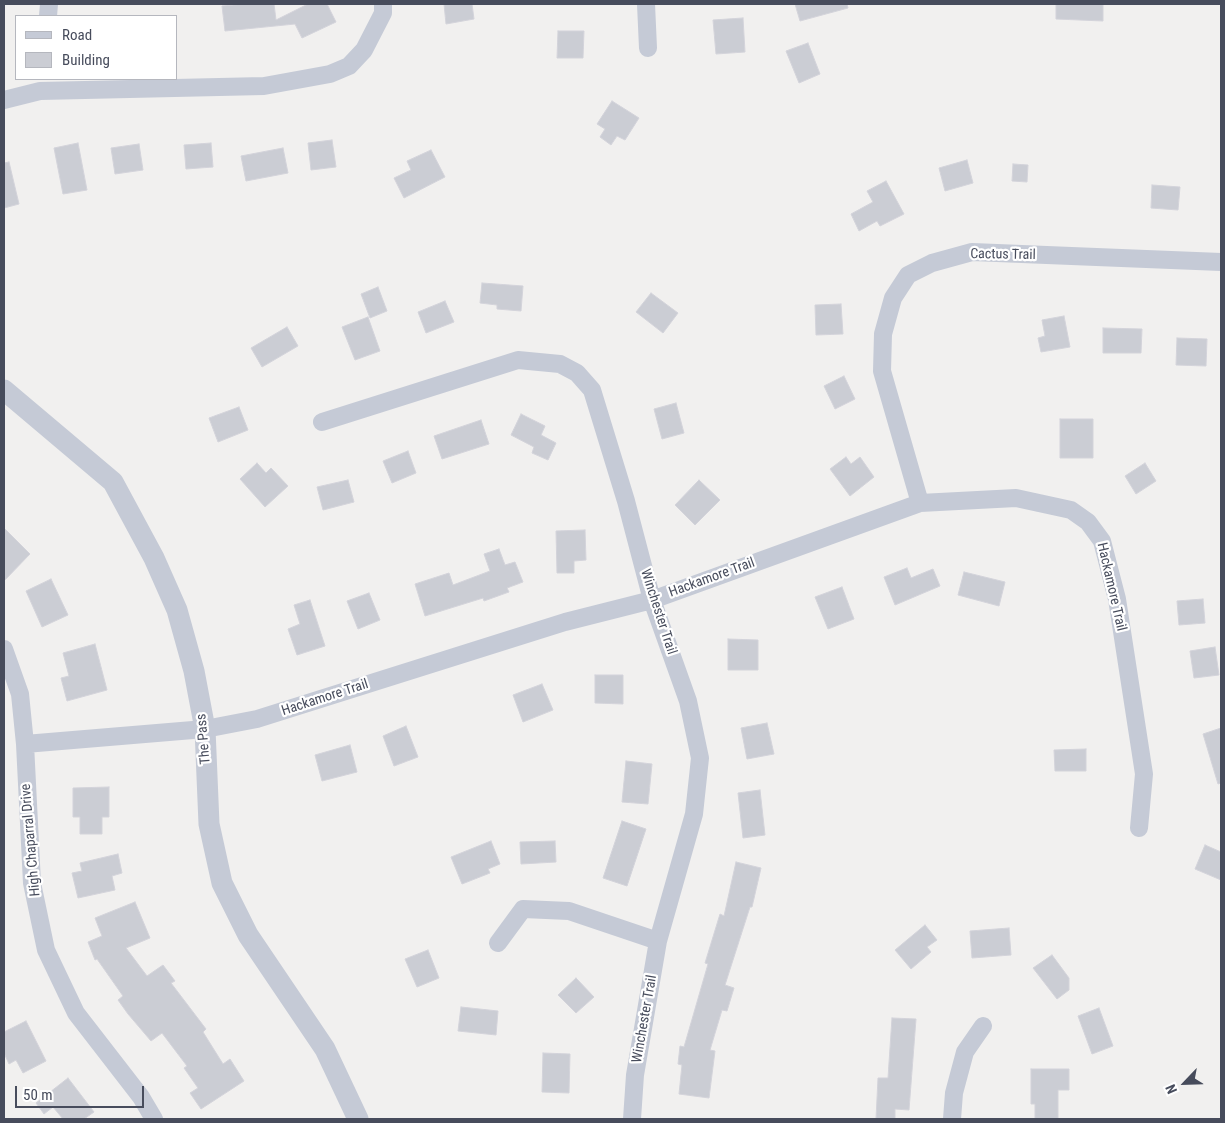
<!DOCTYPE html>
<html>
<head>
<meta charset="utf-8">
<style>
	body { margin:0 }
	#map { position:relative; width:1225px; height:1123px; overflow:hidden; background:#f1f0ef; font-family:"Roboto Condensed",sans-serif }
	canvas { display:block }
	.frame { position:absolute; inset:0; border:5px solid #474c5c; pointer-events:none }
	.legend { position:absolute; left:15px; top:15px; width:162px; height:65px; box-sizing:border-box; background:#fff; border:1px solid #b5b7be; margin:0; padding:6px 9px; list-style:none; font-size:15px; color:#474c5c }
	.legend li { display:flex; align-items:center; gap:10px; height:25px }
	.legend b { width:25px; border:1px solid #b5b7be }
	.north { position:absolute; left:1160px; top:1058px; width:50px; height:50px; -webkit-text-stroke:4px #fff; paint-order:stroke; rotate:246deg; font-size:14px; font-weight:700; line-height:20px; text-align:center; color:#474c5c }
	.north::after { content:''; display:block; margin:auto; width:18px; height:22px; background:#474c5c; clip-path:polygon(50% 0,100% 100%,50% 72%,0 100%) }
	.scale { position:absolute; left:15px; top:1086px; width:129px; height:22px; box-sizing:border-box; border:2px solid #474c5c; border-top:0; padding-left:6px; font-size:15px; line-height:18px; white-space:nowrap; color:#474c5c; -webkit-text-stroke:4px #fff; paint-order:stroke }
</style>
</head>
<body>
<div id="map">
<canvas width="1225" height="1123"></canvas>
<div class="frame"></div>
<ul class="legend">
<li><b style="height:6px;background:#c5cad6"></b>Road</li>
<li><b style="height:14px;background:#cbcdd4"></b>Building</li>
</ul>
<div class="north">N</div>
<div class="scale">50 m</div>
</div>
<script>
const context = document.querySelector('canvas').getContext('2d');
context.lineJoin = 'round';
function paint(path, color) { context.fillStyle = color; context.fill(path, 'evenodd'); }
const shape = rows => new Path2D(rows.map(r => 'M' + r).join(''));
function trace(path, color, width, dash) { context.strokeStyle = color; context.lineWidth = width; context.lineCap = dash ? 'butt' : 'round'; context.setLineDash(dash || []); context.stroke(path); }
function write(font, color, halo, rows, align = 'center') {
  context.font = font + ' "Roboto Condensed",sans-serif'; context.lineWidth = 4.5; context.setLineDash([]); context.textBaseline = 'middle'; context.strokeStyle = halo; context.fillStyle = color; for (const [text, x, y, turn = 0] of rows) {
    context.save(); context.translate(x, y); context.rotate((+turn || 0) * Math.PI / 180); context.textAlign = isNaN(turn) ? turn : align; if (halo) context.strokeText(text, 0, 0); context.fillText(text, 0, 0); context.restore();
  }
}
const building = shape([
	[244,4,274,4,276,20,308,4,327,4,336,22,302,38,295,24,225,31,222,6,244,4],
	[444,4,472,4,474,19,446,24,444,4],
	[795,4,847,4,848,8,800,21,795,4],
	[1056,4,1103,4,1103,21,1056,19,1056,4],
	[743,18,745,52,716,54,713,20,743,18],
	[558,31,584,31,583,58,557,58,558,31],
	[808,43,820,74,799,83,786,51,808,43],
	[612,101,639,118,625,140,617,136,611,145,600,137,605,129,597,124,612,101],
	[332,140,336,167,311,170,308,143,332,140],
	[78,143,87,190,63,194,54,148,78,143],
	[211,143,213,167,186,169,184,145,211,143],
	[139,144,143,170,115,174,111,148,139,144],
	[283,148,288,173,246,181,241,156,283,148],
	[431,150,445,177,404,198,394,178,411,170,407,161,431,150],
	[967,160,973,183,945,191,939,168,967,160],
	[9,162,19,204,4,208,4,163,9,162],
	[1013,164,1028,165,1027,182,1012,181,1013,164],
	[886,181,904,214,880,226,877,221,859,231,851,214,873,202,867,191,886,181],
	[1152,185,1180,187,1178,210,1151,208,1152,185],
	[482,283,523,286,521,311,497,309,497,305,480,303,482,283],
	[378,287,387,311,370,318,361,294,378,287],
	[651,293,678,313,663,333,636,312,651,293],
	[445,301,454,322,426,333,418,312,445,301],
	[841,304,843,334,816,335,815,305,841,304],
	[1064,316,1070,347,1041,352,1038,338,1045,336,1042,320,1064,316],
	[368,317,380,351,355,360,342,327,368,317],
	[287,327,298,346,262,367,251,348,287,327],
	[1103,328,1142,329,1141,353,1103,353,1103,328],
	[1177,338,1207,339,1206,366,1176,365,1177,338],
	[844,376,855,399,835,409,824,386,844,376],
	[676,403,684,433,662,439,654,409,676,403],
	[239,407,248,430,218,442,209,418,239,407],
	[521,414,545,426,541,435,556,443,548,460,532,453,534,447,511,435,521,414],
	[1060,419,1093,419,1093,458,1060,458,1060,419],
	[481,420,489,444,442,459,434,436,481,420],
	[408,451,416,473,392,483,383,461,408,451],
	[846,457,851,464,860,457,874,477,850,496,830,469,846,457],
	[257,463,266,473,271,468,288,486,265,507,240,479,257,463],
	[1145,463,1156,481,1136,494,1125,476,1145,463],
	[348,480,354,502,323,510,317,487,348,480],
	[699,480,720,500,695,525,675,505,699,480],
	[4,528,30,554,4,581,4,528],
	[585,530,586,560,574,561,574,573,557,573,556,531,585,530],
	[499,549,505,565,515,562,523,582,507,588,509,592,484,601,483,598,425,616,415,584,449,573,453,585,490,571,484,554,499,549],
	[907,568,911,578,933,569,940,586,895,605,884,577,907,568],
	[964,572,1005,582,999,606,958,595,964,572],
	[51,579,68,615,42,627,26,591,51,579],
	[842,587,854,619,828,629,815,597,842,587],
	[369,593,380,620,358,629,347,601,369,593],
	[1203,599,1205,623,1179,625,1177,601,1203,599],
	[310,600,325,646,297,655,288,629,300,624,294,605,310,600],
	[728,639,758,640,758,670,728,670,728,639],
	[95,644,107,690,67,701,61,678,69,676,63,653,95,644],
	[1215,647,1219,675,1194,678,1190,651,1215,647],
	[595,675,623,675,623,704,595,703,595,675],
	[542,684,553,710,523,722,513,695,542,684],
	[767,723,774,754,747,759,741,728,767,723],
	[406,726,418,757,394,766,383,736,406,726],
	[1221,728,1221,783,1218,784,1203,734,1221,728],
	[350,745,357,772,322,781,315,755,350,745],
	[1086,749,1086,771,1055,771,1054,750,1086,749],
	[626,761,652,764,648,804,622,802,626,761],
	[109,787,109,817,102,817,102,834,80,834,80,817,73,817,73,788,109,787],
	[760,790,765,835,743,838,738,793,760,790],
	[622,821,646,829,627,886,603,878,622,821],
	[491,841,500,864,488,869,490,873,462,884,451,857,491,841],
	[555,841,556,862,521,864,520,842,555,841],
	[1205,845,1221,852,1221,880,1195,869,1205,845],
	[118,854,122,873,112,876,115,890,78,898,72,873,82,871,80,863,118,854],
	[736,862,761,868,752,907,750,907,725,985,734,988,727,1011,722,1010,710,1050,715,1051,709,1098,679,1094,682,1065,678,1064,680,1046,684,1047,708,964,705,963,720,914,724,916,736,862],
	[135,902,150,938,126,948,147,976,163,965,175,981,171,983,206,1029,203,1032,223,1064,230,1059,244,1081,201,1109,190,1093,198,1088,184,1068,187,1066,162,1033,151,1041,128,1014,118,1000,123,996,97,959,95,960,88,942,102,936,95,918,135,902],
	[925,925,937,940,927,947,931,952,911,969,895,950,925,925],
	[1009,928,1011,955,972,958,970,931,1009,928],
	[428,950,439,978,417,987,405,959,428,950],
	[1052,955,1069,978,1069,990,1057,999,1033,968,1052,955],
	[576,978,594,997,576,1013,558,995,576,978],
	[461,1007,498,1011,496,1035,458,1031,461,1007],
	[1099,1008,1113,1046,1092,1054,1078,1016,1099,1008],
	[892,1018,916,1019,909,1110,895,1109,895,1119,876,1119,878,1078,888,1078,892,1018],
	[26,1021,46,1061,23,1073,16,1060,9,1064,4,1053,4,1032,26,1021],
	[543,1053,570,1054,569,1093,542,1092,543,1053],
	[1031,1069,1069,1069,1069,1090,1058,1090,1058,1119,1035,1119,1035,1104,1031,1104,1031,1069],
	[68,1078,94,1112,84,1119,63,1119,53,1107,44,1114,36,1103,68,1078]
]);
const minor = shape([
	[646,4,648,48],
	[48,16,49,4],
	[4,100,40,91,264,86,330,74,349,66,364,50,383,13,383,4],
	[322,422,518,360,560,364,577,373,592,390,626,501,652,600,688,701,700,758,694,814,658,941,635,1075,632,1119],
	[920,503,882,371,883,334,893,298,908,275,932,263,972,252,1221,262],
	[4,649,20,694,25,744,32,883,46,950,76,1013,141,1097,154,1119],
	[25,744,205,729,257,719,565,622,652,600,920,503,1016,498,1071,510,1088,522,1102,541,1117,599,1144,774,1139,828],
	[498,943,523,909,569,911,658,941],
	[952,1119,954,1093,965,1052,983,1026]
]);
const tertiary = shape([
	[4,390,113,482,154,558,177,610,194,671,205,729,209,824,222,883,248,935,325,1049,358,1119]
]);
const streetNames = [
	["Cactus Trail",1003,255,1],
	["Hackamore Trail",712,578,-20],
	["Hackamore Trail",1111,587,77],
	["Winchester Trail",658,612,72],
	["Hackamore Trail",325,698,-18],
	["The Pass",204,739,-95],
	["High Chaparral Drive",31,840,-95],
	["Winchester Trail",645,1019,-80]
];
paint(building, '#cbcdd4');
trace(building, '#d3d3da', 1);
trace(minor, '#c5cad6', 18);
trace(tertiary, '#c5cad6', 21);
write('14px', '#474c5c', '#fff', streetNames);
</script>
</body>
</html>
